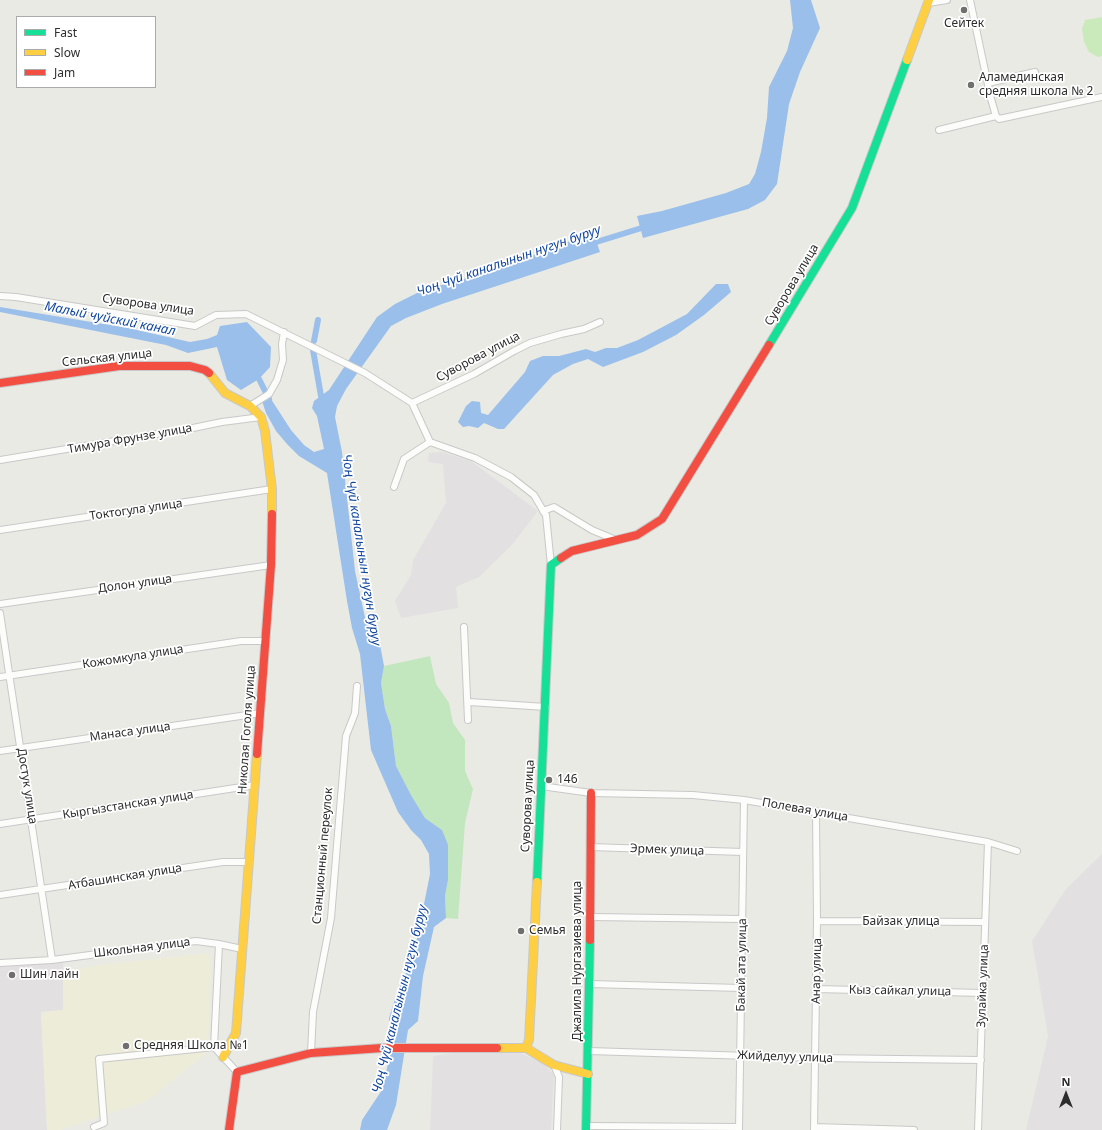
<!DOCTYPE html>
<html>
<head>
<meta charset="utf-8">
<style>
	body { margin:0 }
	#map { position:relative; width:1102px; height:1130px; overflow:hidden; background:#eaeae4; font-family:"Noto Sans",sans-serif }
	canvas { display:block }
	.legend { position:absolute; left:16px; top:16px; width:140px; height:72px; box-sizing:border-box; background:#fff; border:1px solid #ababab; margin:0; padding:5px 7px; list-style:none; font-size:12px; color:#2d2d2d }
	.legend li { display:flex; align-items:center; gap:8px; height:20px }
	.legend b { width:20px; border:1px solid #ababab }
	.north { position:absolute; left:1046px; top:1074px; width:40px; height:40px; -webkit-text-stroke:3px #fff; paint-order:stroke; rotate:0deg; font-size:11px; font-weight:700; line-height:16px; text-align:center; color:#2d2d2d }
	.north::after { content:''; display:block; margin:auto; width:14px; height:18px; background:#2d2d2d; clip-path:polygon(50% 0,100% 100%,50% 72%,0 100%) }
</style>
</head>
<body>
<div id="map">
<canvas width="1102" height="1130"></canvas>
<ul class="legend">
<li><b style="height:5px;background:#16e098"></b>Fast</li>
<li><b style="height:5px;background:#ffcf43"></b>Slow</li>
<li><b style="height:5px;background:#f24e42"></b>Jam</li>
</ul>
<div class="north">N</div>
</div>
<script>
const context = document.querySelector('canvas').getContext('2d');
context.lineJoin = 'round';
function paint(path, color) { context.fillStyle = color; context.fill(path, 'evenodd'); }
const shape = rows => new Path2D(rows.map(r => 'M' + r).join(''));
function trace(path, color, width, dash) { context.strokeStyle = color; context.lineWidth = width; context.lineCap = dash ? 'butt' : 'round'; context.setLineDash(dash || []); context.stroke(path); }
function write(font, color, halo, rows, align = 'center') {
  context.font = font + ' "Noto Sans",sans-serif'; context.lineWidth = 3.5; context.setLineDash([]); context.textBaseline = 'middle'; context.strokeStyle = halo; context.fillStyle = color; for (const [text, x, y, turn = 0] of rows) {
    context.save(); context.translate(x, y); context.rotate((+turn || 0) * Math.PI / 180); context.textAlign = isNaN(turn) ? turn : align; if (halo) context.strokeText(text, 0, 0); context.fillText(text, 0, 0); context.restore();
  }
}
const industrial = shape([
	[442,452,471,461,538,511,512,545,479,577,456,587,458,608,401,618,395,601,411,575,413,560,446,503,443,464,428,462,429,453],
	[1102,854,1102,1130,1026,1130,1048,1036,1032,941,1066,889],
	[63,963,63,1010,41,1012,47,1130,0,1130,0,967],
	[453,1053,520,1053,543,1063,554,1075,551,1130,430,1130,433,1056]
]);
const education = shape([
	[209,953,211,968,208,1052,147,1101,60,1130,47,1130,41,1012,63,1010,64,971,101,965]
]);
const green = shape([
	[430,656,436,684,449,703,453,723,465,740,465,771,473,789,465,823,458,919,446,918,445,896,448,880,442,830,425,818,411,795,396,766,391,726,385,709,381,683,384,666]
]);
const pitch = shape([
	[1102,17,1102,56,1098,57,1089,52,1084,42,1082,29,1085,20]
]);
const water = shape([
	[790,0,811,0,820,28,800,72,789,104,777,184,765,200,748,209,643,238,637,216,662,211,726,193,749,184,755,174,761,152,767,118,769,87,787,51,793,28],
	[593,232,600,252,442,304,406,318,391,326,346,389,337,406,335,417,342,452,355,571,366,622,377,629,384,666,381,683,385,709,391,726,396,766,411,795,425,818,442,830,448,845,448,880,445,896,446,918,434,927,423,976,418,1021,408,1030,396,1105,387,1130,360,1130,362,1120,382,1090,394,1037,390,1030,389,1018,396,996,413,956,419,929,430,874,429,854,421,840,411,830,398,812,371,750,360,654,352,628,347,601,327,473,299,456,287,444,276,431,266,413,262,401,269,396,291,430,304,445,314,452,324,449,317,416,312,408,314,401,329,390,377,317,395,304,421,291,498,269],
	[716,284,728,284,731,292,704,315,676,335,643,352,603,367,588,359,573,364,553,375,504,429,498,429,484,423,478,428,469,426,463,427,458,422,466,406,472,401,480,402,481,413,488,415,525,372,530,361,543,356,559,356,586,349,595,352,606,348,617,348,638,340,687,314],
	[0,307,128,328,190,342,207,339,217,335,220,326,247,322,271,347,270,367,259,379,241,390,227,380,217,347,188,353,166,345,0,312]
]);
const canal = shape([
	[590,244,648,226],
	[314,341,318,320],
	[313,350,321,396,328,400],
	[259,379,269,399]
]);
const street = shape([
	[970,0,991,99,996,116,999,119,1102,97],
	[928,3,947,0],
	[988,83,1035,72],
	[939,130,996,116],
	[0,296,16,297,195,326,216,315,246,314,365,373,412,403,430,442,475,458,511,477,534,495,544,512],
	[412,403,474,374,514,351,530,343,561,334,584,329,600,322],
	[250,406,269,394,277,380,283,360,282,344,284,332],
	[0,460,193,428,222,422,261,417],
	[394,487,404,459,430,442],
	[0,530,272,489],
	[551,565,546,515,543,511,554,507,592,530,616,540],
	[0,604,271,565],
	[0,613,52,960],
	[464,627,468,720],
	[0,677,241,641,266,641],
	[469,702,546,707],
	[0,751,261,713],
	[541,786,591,793,693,795,744,800,988,842,1017,851],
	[0,824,255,785],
	[590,847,743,852],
	[0,895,223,862,249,862],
	[590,917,742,919],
	[817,921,985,922],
	[219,944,242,949],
	[0,963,52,960,196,941,219,944,214,1047,237,1072],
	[590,984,741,988],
	[816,989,983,993],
	[589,1051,815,1058,981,1060],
	[311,1053,313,1012,331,918,346,736,355,713,357,686],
	[554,1065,559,1077,557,1130],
	[586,1126,739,1127],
	[94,1127,104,1123,99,1059,214,1047],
	[814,1127,914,1130],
	[739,1130,744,800],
	[814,1130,817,921,816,811],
	[978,1130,988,842]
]);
const fast = shape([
	[769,345,852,208,907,60],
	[537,882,551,565,561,558],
	[586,1130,590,940]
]);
const slow = shape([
	[907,60,929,0],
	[209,373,225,393,250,406,261,417,265,431,272,489,272,514],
	[497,1048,526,1048,554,1065,588,1074],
	[526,1048,529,1040,537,882],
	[223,1057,236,1033,257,754]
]);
const jam = shape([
	[0,383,119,366,190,366,205,370,209,373],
	[561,558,572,551,637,535,662,519,769,345],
	[257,754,271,565,272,514],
	[590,940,591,793],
	[229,1130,237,1072,311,1053,382,1048,497,1048]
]);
const markers = [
	[964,10,4,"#6f6f6d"],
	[971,85,4,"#6f6f6d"],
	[549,780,4,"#6f6f6d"],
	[521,931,4,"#6f6f6d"],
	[12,975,4,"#6f6f6d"],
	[126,1046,4,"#6f6f6d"]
];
const poiNames = [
	["Сейтек",964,24,"center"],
	["Аламединская",979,78],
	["средняя школа № 2",979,92],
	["146",557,780],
	["Семья",529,931],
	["Шин лайн",20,975],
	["Средняя Школа №1",134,1046]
];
const streetNames = [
	["Суворова улица",792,285,-59],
	["Суворова улица",148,305,8],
	["Суворова улица",478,357,-28],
	["Сельская улица",107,358,-6],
	["Тимура Фрунзе улица",130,439,-10],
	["Токтогула улица",136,510,-8],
	["Долон улица",135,584,-8],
	["Кожомкула улица",133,657,-9],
	["Николая Гоголя улица",247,730,-86],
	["Манаса улица",130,732,-8],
	["Достук улица",27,786,81],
	["Кыргызстанская улица",128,805,-9],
	["Суворова улица",528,806,-87],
	["Полевая улица",805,810,10],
	["Эрмек улица",667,850,2],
	["Станционный переулок",323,856,-85],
	["Атбашинская улица",125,877,-9],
	["Байзак улица",901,922],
	["Школьная улица",142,948,-7],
	["Джалила Нургазиева улица",578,961,-90],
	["Бакай ата улица",742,965,-89],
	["Анар улица",817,971,-89],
	["Зулайка улица",983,986,-88],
	["Кыз сайкал улица",900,991,1],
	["Жийделуу улица",785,1057,2]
];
const waterNames = [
	["Чоң Чүй каналынын нугун буруу",509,261,-19],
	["Малый чуйский канал",110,319,11],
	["Чоң Чүй каналынын нугун буруу",361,550,81],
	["Чоң Чүй каналынын нугун буруу",400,999,-76]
];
paint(industrial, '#e3e0e2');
paint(education, '#edecd9');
paint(green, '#c2e6be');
paint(pitch, '#cbeabb');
paint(water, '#99bfea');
trace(canal, '#99bfea', 6);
trace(street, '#c8c8c8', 8);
trace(fast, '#c8c8c8', 10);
trace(slow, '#c8c8c8', 10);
trace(jam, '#c8c8c8', 10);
trace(street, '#fcfcfb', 6);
trace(fast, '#16e098', 8);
trace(slow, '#ffcf43', 8);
trace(jam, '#f24e42', 8);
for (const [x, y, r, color] of markers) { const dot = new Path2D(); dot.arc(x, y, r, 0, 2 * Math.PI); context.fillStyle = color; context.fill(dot); trace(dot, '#fff', 1.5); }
write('12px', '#2d2d2d', '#fff', poiNames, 'left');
write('12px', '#2d2d2d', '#fff', streetNames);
write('italic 13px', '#10469e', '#fff', waterNames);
</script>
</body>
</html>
